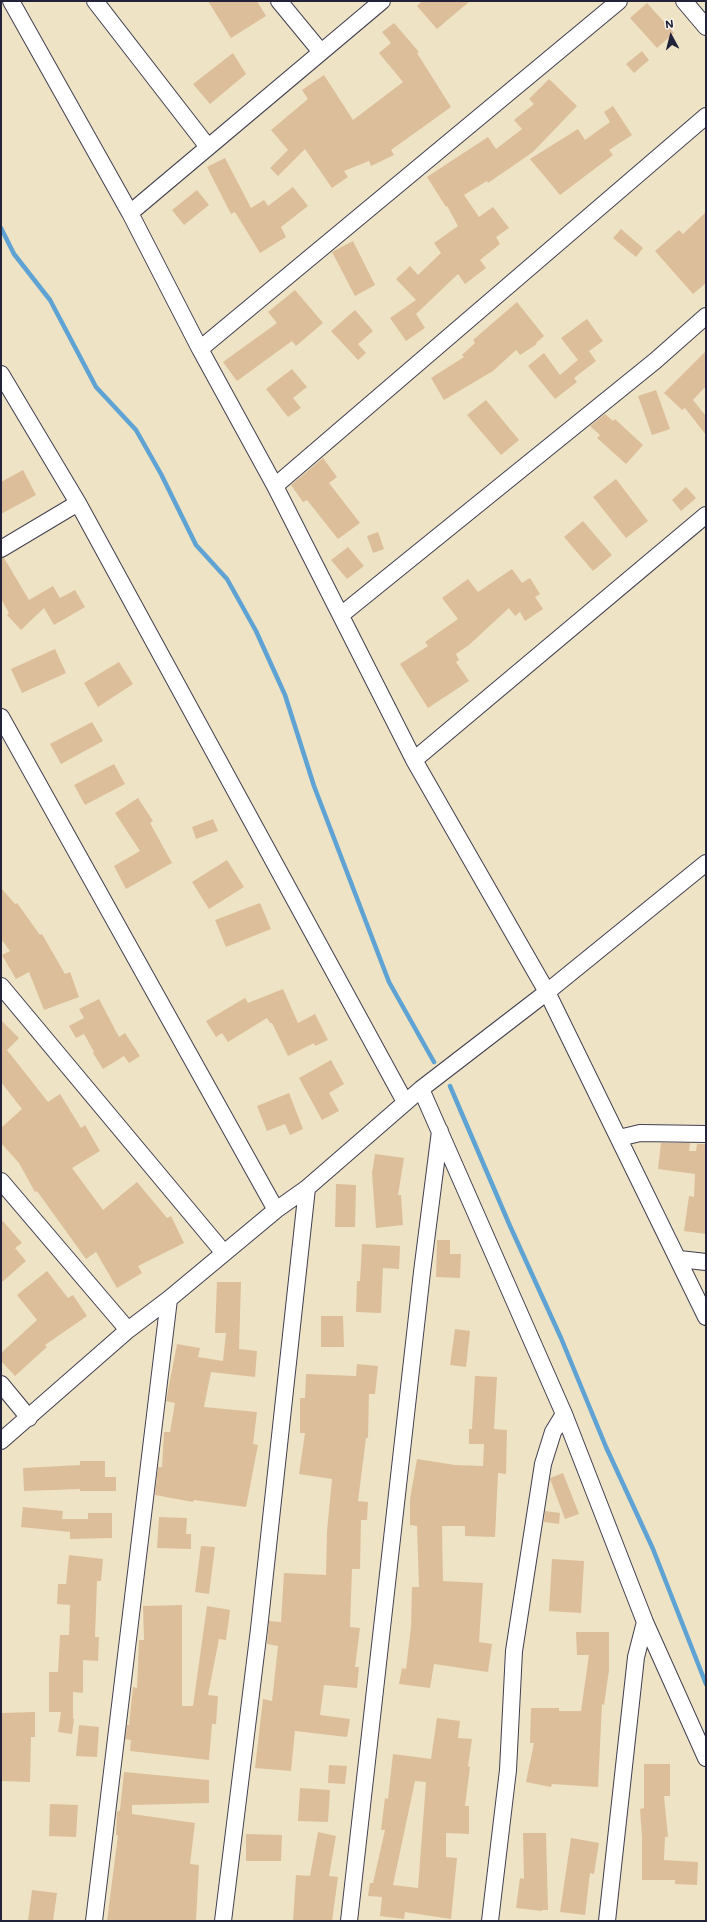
<!DOCTYPE html>
<html>
<head>
<meta charset="utf-8">
<style>
	body { margin:0 }
	#map { position:relative; width:707px; height:1922px; overflow:hidden; background:#eee3c4; font-family:Mali,sans-serif }
	canvas { display:block }
	.frame { position:absolute; inset:0; border:2px solid #22223b; pointer-events:none }
	.north { position:absolute; left:651px; top:16px; width:40px; height:40px; -webkit-text-stroke:3px #fbf7ec; paint-order:stroke; rotate:353deg; font-size:11px; font-weight:700; line-height:16px; text-align:center; color:#22223b }
	.north::after { content:''; display:block; margin:auto; width:14px; height:18px; background:#22223b; clip-path:polygon(50% 0,100% 100%,50% 72%,0 100%) }
</style>
</head>
<body>
<div id="map">
<canvas width="707" height="1922"></canvas>
<div class="frame"></div>
<div class="north">N</div>
</div>
<script>
const context = document.querySelector('canvas').getContext('2d');
context.lineJoin = 'round';
const shape = rows => new Path2D(rows.map(r => 'M' + r).join(''));
function trace(path, color, width, dash) { context.strokeStyle = color; context.lineWidth = width; context.lineCap = dash ? 'butt' : 'round'; context.setLineDash(dash || []); context.stroke(path); }
function paint(path, color) { context.fillStyle = color; context.fill(path, 'evenodd'); }
const stream = shape([
	[1,228,14,254,50,300,96,387,136,430,161,474,196,545,227,579,256,631,285,695,314,786,389,982,434,1062],
	[450,1086,510,1226,561,1338,606,1447,653,1549,706,1684]
]);
const building = shape([
	[208,1,257,1,266,16,231,38],
	[422,1,470,1,437,29,417,6],
	[647,3,674,33,657,48,630,18],
	[394,23,419,52,417,53,451,107,391,150,394,155,371,166,369,161,344,171,348,177,332,188,305,149,278,176,270,168,288,150,271,130,308,99,302,90,324,75,353,120,403,82,379,53,391,43,382,32],
	[642,51,649,60,634,73,626,64],
	[233,53,246,74,210,104,193,84],
	[549,79,577,106,533,152,488,183,487,181,464,195,479,217,493,207,509,228,496,237,500,244,480,260,486,268,465,284,458,274,416,314,425,328,406,341,390,318,416,300,396,279,410,266,418,275,441,253,434,243,458,226,447,206,446,207,427,177,488,137,496,149,522,129,514,120,534,104,529,99],
	[613,106,632,135,609,150,613,155,560,195,530,159,578,129,585,140,610,122,604,112],
	[225,158,251,208,264,200,268,206,293,187,308,206,281,227,286,237,260,253,235,212,231,214,207,167],
	[197,190,209,205,184,225,172,210],
	[706,212,706,283,693,294,655,251,679,230,683,234],
	[621,229,643,248,636,257,613,238],
	[353,241,375,285,355,296,332,252],
	[295,290,323,323,296,346,292,341,237,381,223,362,277,323,268,312],
	[517,302,544,336,536,343,537,344,520,355,516,350,493,371,444,400,431,378,464,357,462,355,475,343,473,340],
	[355,310,373,331,358,344,366,353,358,360,331,331],
	[587,319,603,341,589,351,596,361,574,378,577,382,555,399,528,366,544,353,560,375,578,360,561,338],
	[706,351,706,386,693,400,706,416,706,435,685,408,682,410,664,393],
	[292,369,307,387,293,398,301,408,288,417,266,389],
	[656,390,670,429,652,435,638,396],
	[486,400,519,440,501,455,467,415],
	[605,414,613,421,615,419,643,445,626,464,597,438,600,435,590,426],
	[323,458,337,477,329,483,360,523,338,539,307,500,303,502,291,485],
	[23,470,36,495,1,514,1,482],
	[616,479,648,521,626,538,593,497],
	[686,487,696,498,681,511,672,500],
	[583,521,612,555,593,571,564,537],
	[378,532,384,549,373,553,367,536],
	[348,547,364,566,347,579,331,560],
	[1,558,4,558,29,600,53,586,60,598,75,590,85,607,54,625,44,608,21,630,7,615,9,613,1,599],
	[512,569,522,583,530,578,540,594,535,597,543,609,525,621,520,612,515,616,509,608,469,645,456,654,459,660,456,662,469,681,428,708,400,664,428,646,425,642,458,619,442,598,468,579,478,592],
	[55,649,66,673,22,693,11,669],
	[119,662,133,684,98,707,84,683],
	[92,722,103,741,61,764,50,744],
	[114,764,125,784,85,805,74,785],
	[138,798,153,821,150,823,172,863,126,889,114,866,140,851,115,813],
	[213,819,218,831,196,839,192,827],
	[227,860,244,887,209,909,192,882],
	[1,888,15,904,17,903,40,935,42,934,65,974,70,972,79,997,44,1010,29,972,16,979,2,955,10,951,1,939],
	[260,903,271,929,226,947,215,920],
	[283,989,298,1023,315,1014,328,1040,315,1046,314,1043,288,1056,272,1023,270,1023,267,1018,228,1042,222,1033,216,1037,206,1021,245,998,248,1003],
	[99,999,119,1037,125,1033,140,1056,129,1063,124,1056,103,1069,93,1053,94,1052,84,1034,76,1038,69,1026,84,1018,79,1009],
	[1,1020,19,1038,7,1050,48,1102,60,1094,81,1128,85,1125,100,1151,72,1168,103,1210,137,1182,167,1218,171,1216,184,1243,138,1266,142,1273,117,1288,96,1252,86,1259,37,1191,35,1192,19,1163,1,1143,1,1128,22,1109,1,1082],
	[331,1060,344,1084,329,1093,339,1111,322,1120,299,1078],
	[289,1093,303,1129,290,1135,285,1124,267,1131,257,1106],
	[661,1143,690,1143,689,1151,696,1151,697,1144,706,1144,706,1234,684,1231,689,1196,694,1197,695,1174,658,1169],
	[375,1154,404,1158,398,1195,401,1195,403,1225,376,1228,372,1173],
	[336,1184,356,1185,355,1227,335,1227],
	[1,1219,22,1243,15,1248,26,1261,1,1283],
	[437,1240,450,1240,450,1254,461,1254,460,1278,436,1277],
	[362,1244,400,1246,399,1269,383,1268,381,1313,356,1312,357,1281,360,1281],
	[47,1271,68,1298,73,1295,87,1316,45,1345,47,1347,15,1376,1,1361,1,1353,37,1320,17,1295],
	[217,1282,241,1282,239,1349,257,1351,255,1377,211,1372,204,1407,257,1412,253,1444,258,1445,246,1507,194,1500,193,1502,155,1495,158,1467,162,1467,164,1432,170,1432,175,1403,166,1401,177,1344,200,1348,198,1357,223,1361,226,1333,215,1333],
	[321,1316,343,1316,344,1347,321,1347],
	[455,1329,470,1331,466,1367,450,1365],
	[357,1364,378,1366,375,1394,369,1394,368,1438,366,1438,358,1501,368,1502,367,1520,361,1520,360,1569,352,1569,350,1627,360,1628,355,1667,359,1667,357,1688,324,1685,320,1715,350,1719,347,1737,295,1731,291,1771,255,1768,263,1699,272,1701,278,1646,267,1644,269,1621,281,1622,284,1573,326,1575,327,1531,332,1479,299,1474,305,1433,300,1433,300,1398,305,1398,306,1374,356,1376],
	[475,1376,497,1377,494,1429,507,1430,506,1474,498,1473,495,1537,465,1536,465,1526,442,1526,443,1581,483,1583,479,1642,492,1644,488,1672,434,1664,430,1688,399,1684,402,1668,406,1669,411,1627,412,1587,419,1587,417,1526,410,1525,410,1499,417,1459,455,1465,483,1466,484,1444,469,1444,469,1429,472,1429],
	[80,1461,105,1461,105,1477,116,1477,116,1491,80,1491,80,1489,24,1491,23,1468,80,1465],
	[563,1473,579,1514,565,1519,550,1479,550,1478],
	[23,1507,63,1511,62,1519,88,1519,88,1513,112,1513,112,1538,70,1539,70,1532,21,1527],
	[545,1511,560,1513,559,1524,544,1522],
	[159,1517,187,1518,186,1534,191,1534,191,1549,157,1548],
	[201,1546,215,1547,209,1594,195,1592],
	[69,1555,103,1559,101,1581,97,1581,95,1637,99,1637,98,1661,83,1660,83,1693,73,1692,73,1718,74,1719,72,1734,58,1732,61,1712,49,1712,49,1672,58,1672,60,1635,69,1635,70,1605,57,1604,58,1584,66,1584],
	[552,1559,584,1561,581,1613,549,1611],
	[182,1605,182,1706,193,1706,207,1606,230,1610,226,1640,219,1639,208,1695,218,1696,216,1724,212,1724,209,1760,130,1751,131,1740,125,1739,127,1725,129,1725,133,1687,137,1688,139,1640,144,1640,143,1606],
	[576,1632,609,1632,609,1670,604,1705,602,1704,598,1787,552,1784,551,1787,526,1782,534,1743,530,1743,531,1708,559,1708,559,1711,581,1711,589,1655,577,1655],
	[35,1712,35,1737,31,1737,30,1782,1,1781,1,1713],
	[437,1718,460,1721,458,1738,472,1739,468,1766,470,1767,465,1806,469,1806,469,1834,446,1833,446,1857,457,1858,451,1919,405,1912,404,1919,380,1916,382,1897,368,1896,370,1883,373,1883,385,1830,381,1830,385,1798,388,1799,393,1754,431,1759],
	[415,1781,426,1782,418,1888,393,1885],
	[79,1725,99,1727,97,1757,76,1756],
	[644,1764,670,1764,670,1796,664,1796,668,1837,665,1837,664,1860,698,1862,697,1885,675,1884,675,1880,642,1880,642,1837,640,1809,644,1808],
	[329,1765,347,1766,345,1784,328,1783],
	[124,1772,209,1780,209,1803,132,1805,132,1814,195,1823,190,1864,199,1865,196,1921,107,1921,118,1835,116,1835,117,1812,120,1810],
	[300,1788,330,1790,328,1822,298,1821],
	[50,1804,78,1805,76,1837,49,1836],
	[318,1832,336,1836,329,1876,338,1877,332,1921,293,1921,296,1875,310,1876],
	[523,1833,546,1833,548,1910,542,1910,542,1911,516,1908,520,1878,524,1879],
	[246,1834,282,1835,281,1861,246,1861],
	[571,1838,599,1843,594,1874,590,1873,585,1915,560,1912],
	[32,1890,57,1893,53,1921,28,1921]
]);
const street = shape([
	[11,1,130,213,200,349,275,486,414,760,547,992,706,1317],
	[95,1,208,147],
	[279,1,321,52],
	[684,1,706,27],
	[130,213,382,1],
	[200,349,619,1],
	[1,374,78,503,405,1102],
	[275,486,706,116],
	[1,549,78,503],
	[341,615,655,361,706,316],
	[1,717,276,1210],
	[414,760,706,515],
	[1,986,224,1253],
	[421,1089,564,1414,645,1622,706,1758],
	[619,1138,640,1133,706,1134],
	[1,1181,128,1330],
	[679,1259,706,1262],
	[1,1384,29,1418],
	[1,1441,128,1330,169,1299,276,1210,307,1188,421,1089,547,992,706,863],
	[94,1921,169,1299],
	[223,1921,259,1629,307,1188],
	[349,1921,422,1272,440,1131],
	[490,1921,508,1770,514,1651,543,1464,553,1432,564,1414],
	[607,1921,636,1657,645,1622]
]);
trace(stream, '#5ea3d3', 4.5);
paint(building, '#ddbe9a');
trace(street, '#413f50', 18);
trace(street, '#fff', 16);
</script>
</body>
</html>
